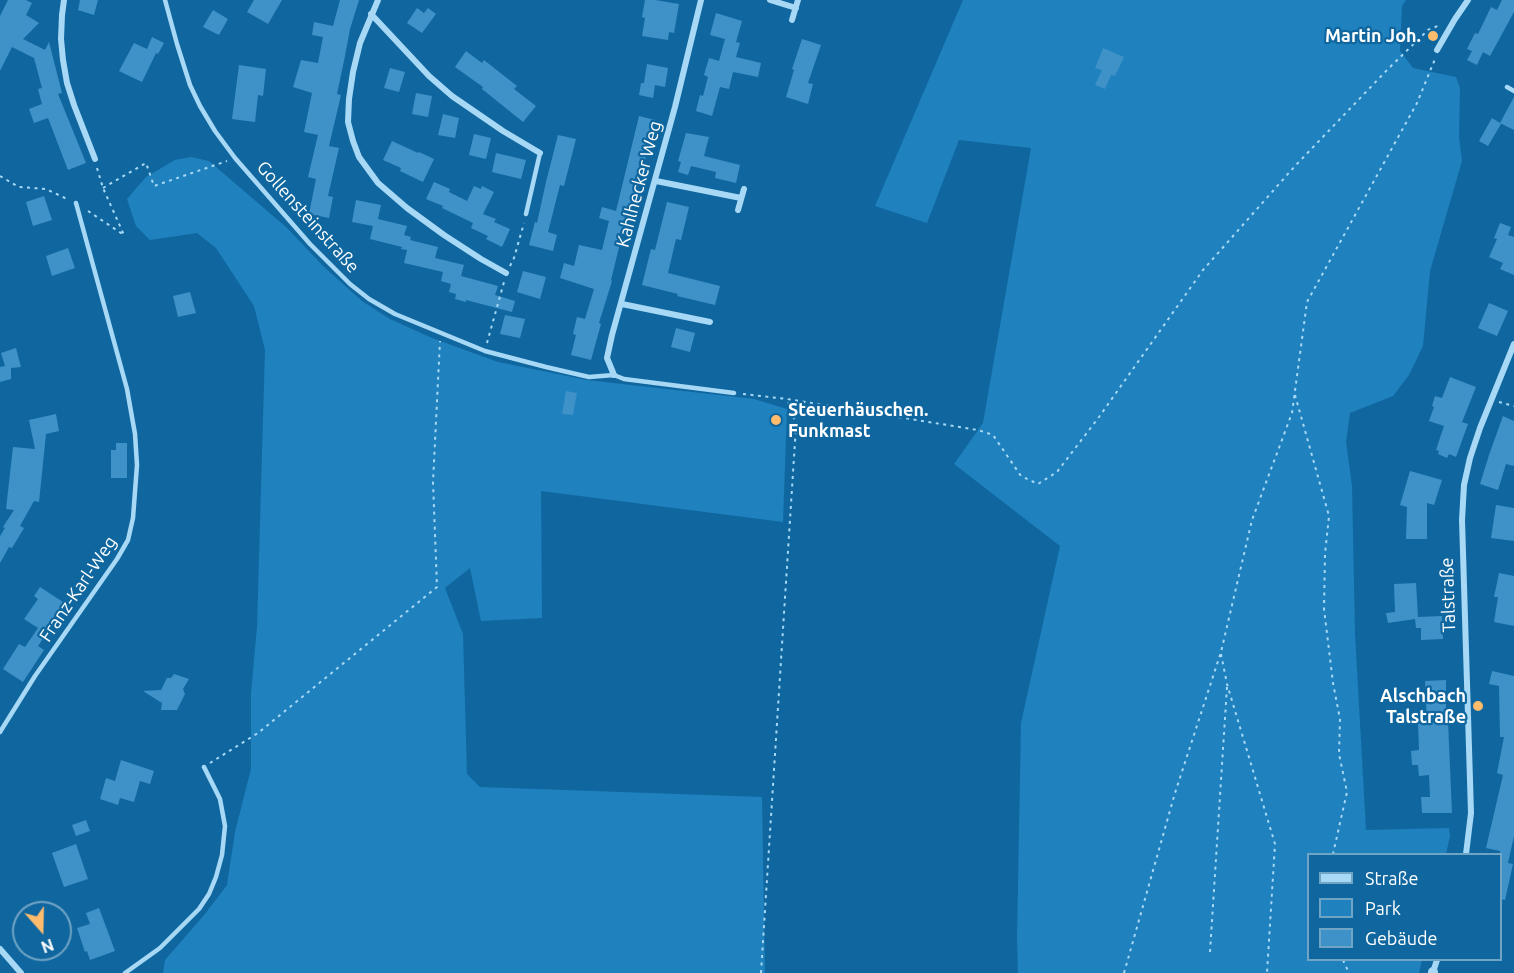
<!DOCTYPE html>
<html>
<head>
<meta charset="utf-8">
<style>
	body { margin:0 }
	#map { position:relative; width:1514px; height:973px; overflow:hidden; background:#10679f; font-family:Ubuntu,sans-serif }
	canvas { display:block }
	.legend { position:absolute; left:1307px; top:853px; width:195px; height:108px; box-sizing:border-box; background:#10679f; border:2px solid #70a4c5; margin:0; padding:8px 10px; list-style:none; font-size:18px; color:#fff }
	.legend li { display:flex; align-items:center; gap:12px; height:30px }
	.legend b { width:30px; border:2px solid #70a4c5 }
	.north { position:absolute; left:12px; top:901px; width:60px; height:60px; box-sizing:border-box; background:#10679f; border:2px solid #70a4c5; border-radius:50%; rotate:160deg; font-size:16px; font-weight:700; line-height:24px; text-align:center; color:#fff }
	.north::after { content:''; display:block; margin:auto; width:21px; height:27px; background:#ffbc6c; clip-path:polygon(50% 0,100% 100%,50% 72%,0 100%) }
</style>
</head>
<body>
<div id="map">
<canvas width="1514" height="973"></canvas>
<ul class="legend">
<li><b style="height:8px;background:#a7d8f5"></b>Straße</li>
<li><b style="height:16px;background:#1f81bd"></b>Park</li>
<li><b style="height:16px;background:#3e92c8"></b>Gebäude</li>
</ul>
<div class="north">N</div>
</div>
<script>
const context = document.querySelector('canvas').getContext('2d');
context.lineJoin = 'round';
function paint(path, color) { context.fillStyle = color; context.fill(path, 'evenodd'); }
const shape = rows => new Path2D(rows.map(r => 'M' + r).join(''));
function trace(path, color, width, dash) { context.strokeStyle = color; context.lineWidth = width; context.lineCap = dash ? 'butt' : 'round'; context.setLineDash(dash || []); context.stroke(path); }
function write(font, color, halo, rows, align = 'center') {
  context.font = font + ' Ubuntu,sans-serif'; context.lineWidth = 4.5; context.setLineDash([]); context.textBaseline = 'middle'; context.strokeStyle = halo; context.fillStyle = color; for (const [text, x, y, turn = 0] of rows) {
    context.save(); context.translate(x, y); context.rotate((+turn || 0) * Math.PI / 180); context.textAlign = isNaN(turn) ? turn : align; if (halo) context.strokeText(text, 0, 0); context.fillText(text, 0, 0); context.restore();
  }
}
const green = shape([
	[963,0,1406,0,1402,6,1400,51,1413,68,1456,77,1460,88,1459,137,1462,161,1430,271,1423,346,1409,375,1393,396,1350,413,1346,442,1352,486,1355,634,1366,830,1449,828,1450,836,1446,854,1308,854,1308,960,1422,960,1419,973,1018,973,1017,938,1021,723,1060,546,954,464,983,423,1031,148,959,140,927,223,875,206],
	[191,157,209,161,286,227,324,267,362,301,390,319,432,338,498,362,587,380,754,399,787,409,783,522,541,491,542,618,481,621,470,568,445,588,463,634,467,774,480,787,762,797,765,973,163,973,165,960,205,914,227,885,235,832,251,769,251,693,257,627,265,350,254,306,216,248,197,233,150,240,136,226,127,199,146,177,175,160]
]);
const building = shape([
	[8,0,26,0,32,3,26,15,39,23,23,39,45,50,49,42,62,93,58,94,86,163,68,170,48,118,34,123,29,109,42,104,38,89,42,88,34,58,12,47,0,71,0,16],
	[80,0,98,0,94,15,78,10],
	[254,0,282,0,268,24,247,12],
	[340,0,359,0,350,29,345,56,337,94,341,95,329,146,339,148,328,196,333,197,329,218,309,214,316,179,308,177,318,135,304,132,312,93,293,87,301,60,318,63,323,37,312,35,314,22,333,26],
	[645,0,655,0,679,4,674,33,669,32,668,40,642,36,645,18,642,17],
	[1502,0,1514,0,1514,12,1490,56,1483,52,1477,65,1467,60,1472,51,1467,49,1475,33,1478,34,1491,7,1497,10],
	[417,8,424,13,428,8,436,14,422,33,407,23],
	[213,10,228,19,219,35,203,27],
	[716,13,742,21,736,42,740,43,736,57,761,63,758,77,733,72,729,89,720,87,712,116,696,111,700,95,703,96,708,77,704,75,709,58,719,61,725,39,710,35],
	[152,37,164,43,158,54,156,53,142,82,119,71,134,43,147,49],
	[802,39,821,45,808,83,813,84,808,104,786,97,794,70,792,69],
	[1103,48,1124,57,1115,76,1111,75,1105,89,1095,85,1102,70,1095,68],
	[466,51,482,63,484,60,517,86,514,89,536,106,523,122,482,89,483,87,455,67],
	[647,64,668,68,665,87,655,85,653,98,639,95,641,83,644,83],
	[239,65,266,69,263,96,258,95,255,122,232,119],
	[390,68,405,72,399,92,384,88],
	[416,93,432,96,428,117,412,114],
	[1514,97,1514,130,1500,123,1501,124,1488,146,1479,141,1492,118,1500,123],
	[443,114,459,118,455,138,438,135],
	[639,116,655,120,632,212,628,211,611,280,612,281,599,323,601,324,591,360,571,355,576,335,573,334,577,317,585,319,594,289,560,278,564,263,574,266,579,245,602,250,609,221,599,218,602,207,616,211],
	[686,133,709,137,704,156,740,165,736,183,715,178,716,172,691,166,688,175,678,172,681,162,678,161],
	[474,134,491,138,486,159,469,155],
	[558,135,576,139,564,186,560,185,548,232,557,235,553,251,529,245,535,222,537,223,546,182],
	[392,141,418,153,419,152,434,159,423,182,400,171,401,168,383,160],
	[496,153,526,160,521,179,492,172],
	[434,182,450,189,449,192,467,201,474,186,481,189,482,186,494,192,483,214,496,219,494,222,510,229,502,247,486,239,488,236,471,228,473,223,442,208,443,206,426,199],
	[44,196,52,220,33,226,26,202],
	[356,200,381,205,378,219,407,226,404,235,411,237,410,240,438,247,435,258,464,265,461,276,498,286,495,295,515,301,512,312,466,300,466,302,455,299,456,294,449,292,451,284,441,281,443,272,404,263,407,250,401,249,402,247,370,239,373,226,352,222],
	[667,202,689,207,681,240,676,239,668,273,720,286,715,305,677,296,678,294,642,285,651,249,655,250],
	[1500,223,1511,227,1508,235,1514,237,1514,275,1500,269,1503,263,1489,257,1497,239,1494,238],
	[68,248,75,268,52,276,46,256],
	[523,271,546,277,540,299,517,292],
	[190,292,196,313,178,317,173,296],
	[1489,303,1508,311,1497,336,1478,328],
	[505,315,525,319,520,338,500,334],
	[676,328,695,333,690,352,671,347],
	[16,348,21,367,11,368,11,379,0,382,0,367,5,366,1,353],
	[1450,377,1476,387,1462,422,1468,424,1456,457,1449,454,1447,458,1438,454,1439,451,1436,450,1444,426,1429,421,1434,407,1432,406,1435,396,1442,398],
	[566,391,577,393,573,415,562,414],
	[56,414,59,431,46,434,39,502,34,501,20,526,24,528,12,548,9,547,0,563,0,536,5,528,3,527,14,510,6,509,13,447,35,449,29,420],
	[1503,416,1514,421,1514,466,1506,464,1498,490,1480,484,1489,455],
	[116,443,127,443,127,478,111,478,111,450,116,450],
	[1410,471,1442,480,1434,505,1427,503,1427,539,1406,539,1407,507,1400,505],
	[1496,505,1514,508,1514,541,1491,538],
	[1499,573,1514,576,1514,626,1494,622,1498,597,1494,597],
	[1416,583,1418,617,1442,616,1443,639,1421,640,1421,628,1416,628,1415,619,1388,623,1386,613,1395,612,1394,584],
	[40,587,66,604,38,646,44,650,23,682,3,669,19,644,25,647,38,628,24,619,38,599,34,596],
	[1492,671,1514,676,1514,836,1508,863,1513,864,1505,900,1500,899,1500,851,1486,848,1503,775,1497,773,1504,737,1500,737,1499,686,1489,684],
	[174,674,189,679,183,689,185,694,177,710,161,710,162,703,143,691,161,690,167,678,171,678],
	[1446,680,1446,721,1448,721,1452,813,1422,813,1421,797,1430,797,1429,775,1419,776,1418,765,1412,765,1411,751,1419,750,1418,722,1427,722,1425,681],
	[121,760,154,771,150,784,140,781,134,802,120,798,118,805,100,799,106,778,115,781],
	[86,820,90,831,76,836,72,825],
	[76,844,88,879,64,887,52,853],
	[99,908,115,951,90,960,87,951,85,952,77,928,90,924,86,913]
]);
const path = shape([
	[97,168,103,188,124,235],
	[0,176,19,187,46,189,67,199],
	[103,188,146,163,154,186,227,161],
	[88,211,124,235],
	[510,266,514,258,524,223],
	[487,343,504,282],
	[743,394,787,399,978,430,993,435,1021,476,1038,484,1057,472,1099,417,1203,270,1295,166,1388,69,1428,30,1440,25],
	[1295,395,1329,516,1325,554,1324,609,1333,683,1340,719,1339,754,1347,792,1333,854],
	[1499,402,1514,406],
	[1221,654,1227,684,1275,844,1267,973],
	[210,763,258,733,437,587,433,482,440,341],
	[1210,952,1227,687],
	[1343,960,1349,973],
	[761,973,796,426,793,415,787,399],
	[1124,973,1175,793,1221,652,1252,520,1292,413,1307,302,1417,103,1435,59]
]);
const service = shape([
	[165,0,177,44,190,85,200,106,215,131,235,158,310,244,350,284,369,299,395,314,485,351,546,367,589,377,614,375,624,379,734,393],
	[1507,87,1514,91],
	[526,214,540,153],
	[0,732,35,676,117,559,128,540,133,518,137,465,135,434,127,389,76,203],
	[125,973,160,948,199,909,209,894,216,877,222,855,225,826,220,799,204,767]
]);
const minor = shape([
	[64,0,62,15,61,39,63,60,67,83,74,105,95,159],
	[378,0,360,43,353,72,349,99,348,122,353,141,359,157,378,183,407,208,444,235,481,259,506,273],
	[770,0,796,8],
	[371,14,429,76,452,96,503,131,540,153],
	[792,20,798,0],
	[1437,50,1455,19,1468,0],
	[656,181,741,198],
	[738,210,744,189],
	[622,304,710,322],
	[614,375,607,358,612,335,675,107,701,0],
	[1466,854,1471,813,1462,520,1464,485,1470,458,1480,428,1514,344],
	[0,949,21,973],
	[1433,972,1437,960]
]);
const tertiary = shape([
	[1433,973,1433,972]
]);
const markers = [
	[1433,36,6,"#ffbc6c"],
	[776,420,6,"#ffbc6c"],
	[1478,706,6,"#ffbc6c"]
];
const poiNames = [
	["Martin Joh.",1421,36],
	["Steuerhäuschen.",788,410,"left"],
	["Funkmast",788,431,"left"],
	["Alschbach",1466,696],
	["Talstraße",1466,717]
];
const streetNames = [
	["Kahlhecker Weg",639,184,-75],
	["Gollensteinstraße",308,217,48],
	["Franz-Karl-Weg",78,589,-56],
	["Talstraße",1448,595,-92]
];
paint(green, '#1f81bd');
paint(building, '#3e92c8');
trace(path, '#a7d8f5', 2, [3, 4.5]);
trace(service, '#a7d8f5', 4.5);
trace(minor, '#a7d8f5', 6);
trace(tertiary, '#a7d8f5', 10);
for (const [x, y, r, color] of markers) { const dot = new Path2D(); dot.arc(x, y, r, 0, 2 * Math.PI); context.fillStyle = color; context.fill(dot); trace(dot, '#10679f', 2); }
write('bold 18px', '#fff', '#10679f', poiNames, 'right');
write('18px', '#fff', '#10679f', streetNames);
</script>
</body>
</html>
